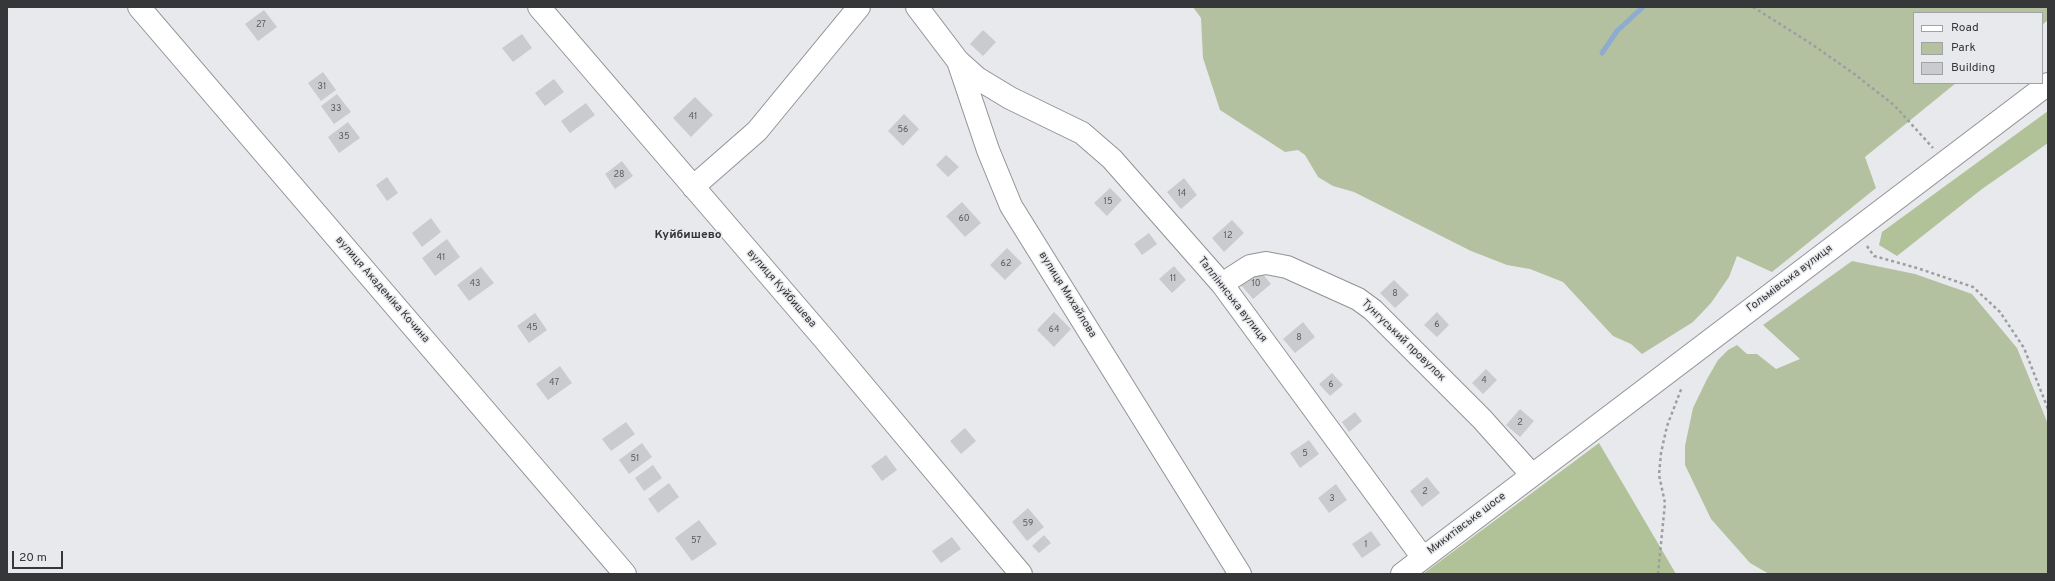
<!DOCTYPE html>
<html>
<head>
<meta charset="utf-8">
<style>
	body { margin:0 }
	#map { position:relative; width:2055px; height:581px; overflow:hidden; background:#e8e9ec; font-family:Overpass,sans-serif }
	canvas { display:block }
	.frame { position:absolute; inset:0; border:8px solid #363738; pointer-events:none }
	.legend { position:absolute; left:1913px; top:12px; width:130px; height:72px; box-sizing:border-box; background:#e8e9ec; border:1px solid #a1a2a4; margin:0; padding:5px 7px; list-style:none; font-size:12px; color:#363738 }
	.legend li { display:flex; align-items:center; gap:8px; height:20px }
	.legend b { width:20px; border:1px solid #a1a2a4 }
	.scale { position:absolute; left:12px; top:551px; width:51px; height:18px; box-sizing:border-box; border:2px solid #363738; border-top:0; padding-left:5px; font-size:12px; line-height:14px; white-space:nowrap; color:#363738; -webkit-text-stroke:3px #e8e9ec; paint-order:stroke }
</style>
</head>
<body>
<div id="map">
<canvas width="2055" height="581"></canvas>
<div class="frame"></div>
<ul class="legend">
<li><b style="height:5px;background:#fff"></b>Road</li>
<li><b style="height:11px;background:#b4c1a0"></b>Park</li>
<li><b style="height:11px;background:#c9cbce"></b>Building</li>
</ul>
<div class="scale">20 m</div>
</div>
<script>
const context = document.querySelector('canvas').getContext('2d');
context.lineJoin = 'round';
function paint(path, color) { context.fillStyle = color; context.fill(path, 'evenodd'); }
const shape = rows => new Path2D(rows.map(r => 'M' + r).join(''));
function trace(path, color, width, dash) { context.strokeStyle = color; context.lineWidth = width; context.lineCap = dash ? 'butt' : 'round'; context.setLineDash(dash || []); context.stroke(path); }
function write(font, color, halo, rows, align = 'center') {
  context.font = font + ' Overpass,sans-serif'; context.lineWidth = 3; context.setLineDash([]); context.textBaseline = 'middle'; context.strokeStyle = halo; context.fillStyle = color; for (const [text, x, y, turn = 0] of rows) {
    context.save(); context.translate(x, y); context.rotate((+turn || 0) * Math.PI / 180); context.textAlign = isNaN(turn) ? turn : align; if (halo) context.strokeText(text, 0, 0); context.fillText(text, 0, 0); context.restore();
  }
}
const green = shape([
	[1193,7,2048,7,2048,20,2042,25,2042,13,1914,13,1914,83,1956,83,1865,157,1876,188,1772,272,1737,256,1729,277,1711,303,1693,322,1642,354,1631,344,1613,336,1563,282,1530,269,1507,265,1471,251,1354,192,1333,186,1318,177,1305,155,1298,150,1285,152,1220,110,1203,58,1201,18],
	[1852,261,1915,274,1972,294,2017,348,2048,424,2048,574,1769,574,1750,563,1711,519,1685,465,1685,446,1693,408,1707,379,1718,360,1728,350,1737,345,1747,354,1757,354,1776,369,1800,359,1763,325]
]);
const forest = shape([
	[2048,111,2048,143,1982,189,1897,256,1879,245,1882,232],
	[1599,443,1676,574,1423,574]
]);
const stream = shape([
	[1602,53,1617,31,1643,7]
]);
const building = shape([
	[264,10,277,27,258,41,245,24],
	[983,30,996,42,983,56,970,44],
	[522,34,532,48,513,62,502,48],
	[323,72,336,90,321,101,308,83],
	[554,79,564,92,545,106,535,93],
	[337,94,351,112,334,124,321,106],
	[695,97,713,115,691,137,673,118],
	[586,103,595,115,570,133,561,121],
	[904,114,919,129,903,146,888,131],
	[348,122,360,138,339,153,328,137],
	[946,155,959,167,948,177,936,165],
	[622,161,633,176,615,189,605,174],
	[387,177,398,193,387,201,376,185],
	[1184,178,1197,195,1181,209,1167,192],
	[1110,188,1122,200,1107,216,1094,203],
	[962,202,981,223,965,237,946,216],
	[431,218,441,232,422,247,412,233],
	[1232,220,1244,233,1224,252,1212,238],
	[1149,233,1157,244,1142,255,1134,244],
	[447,239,460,257,435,276,422,258],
	[1007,248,1022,263,1005,280,990,265],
	[1174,266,1186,280,1172,293,1159,279],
	[481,267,494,283,469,301,457,285],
	[1258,268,1271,284,1253,299,1240,284],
	[1394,280,1409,295,1395,308,1380,293],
	[1054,312,1071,329,1054,347,1037,330],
	[1437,312,1449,325,1437,337,1424,325],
	[535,313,547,330,529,343,517,326],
	[1303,322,1315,337,1295,353,1283,339],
	[560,366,572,383,548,400,536,384],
	[1486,369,1497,380,1483,394,1472,383],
	[1332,373,1343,385,1330,396,1319,384],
	[1520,409,1534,421,1520,437,1506,425],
	[1355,412,1362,421,1349,432,1342,422],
	[626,422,635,434,611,451,602,439],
	[965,428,976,441,961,454,950,441],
	[1309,440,1319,454,1300,468,1290,453],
	[642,443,652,457,629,474,619,460],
	[886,455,897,470,882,481,871,466],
	[653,465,662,478,644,491,635,478],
	[1427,477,1440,493,1422,507,1410,491],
	[669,483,679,497,658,513,648,499],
	[1336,484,1347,500,1329,513,1318,498],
	[1028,508,1044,527,1027,541,1012,522],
	[699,520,717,544,692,561,675,538],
	[1371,531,1381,545,1362,558,1352,544],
	[1044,535,1051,543,1039,553,1032,546],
	[952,537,961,549,941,563,932,551]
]);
const path = shape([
	[1753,7,1810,43,1853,73,1894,105,1933,148],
	[1867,246,1874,256,1917,268,1973,287,2000,312,2024,348,2048,409],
	[1658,574,1665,503,1659,475,1661,453,1667,426,1682,387]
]);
const minor = shape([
	[139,7,625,574],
	[539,7,825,340,1021,574],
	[917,7,958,61,988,150,1011,206,1240,574],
	[958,61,977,78,1010,98,1082,133,1112,159,1222,284,1423,558],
	[693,187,757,131,859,7],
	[1222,284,1250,266,1266,263,1287,267,1358,299,1373,310,1482,419,1532,475],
	[1402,574,2048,84]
]);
const numberNames = [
	["27",261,25],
	["31",322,87],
	["33",336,109],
	["41",693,117],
	["56",903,130],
	["35",344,137],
	["28",619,175],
	["14",1182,194],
	["15",1108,202],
	["60",964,219],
	["12",1228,236],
	["41",441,258],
	["62",1006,264],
	["11",1173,279],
	["43",475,284],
	["10",1256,284],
	["8",1395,294],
	["6",1437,325],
	["45",532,328],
	["64",1054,330],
	["8",1299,338],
	["4",1484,381],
	["47",554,383],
	["6",1331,385],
	["2",1520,423],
	["5",1305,454],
	["51",635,459],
	["2",1425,492],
	["3",1332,499],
	["59",1028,524],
	["57",696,541],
	["1",1366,545]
];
const streetNames = [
	["Гольмівська вулиця",1790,279,-37],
	["вулиця Куйбишева",781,289,49],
	["вулиця Академіка Кочина",382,290,49],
	["вулиця Михайлова",1067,295,58],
	["Талліннська вулиця",1232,300,52],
	["Тунгуський провулок",1403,341,44],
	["Микитівське шосе",1467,524,-37]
];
const neighbourhoodNames = [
	["Куйбишево",688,236]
];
paint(green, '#b4c1a0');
paint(forest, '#b1c298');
trace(stream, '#8eaccf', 5);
paint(building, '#c9cbce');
trace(minor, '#929396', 24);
trace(path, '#9d9ea0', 2.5, [3, 3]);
trace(minor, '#fff', 22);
write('9px', '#5b5c5e', null, numberNames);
write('11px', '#363738', '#e8e9ec', streetNames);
write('bold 12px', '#343537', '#e8e9ec', neighbourhoodNames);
</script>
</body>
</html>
